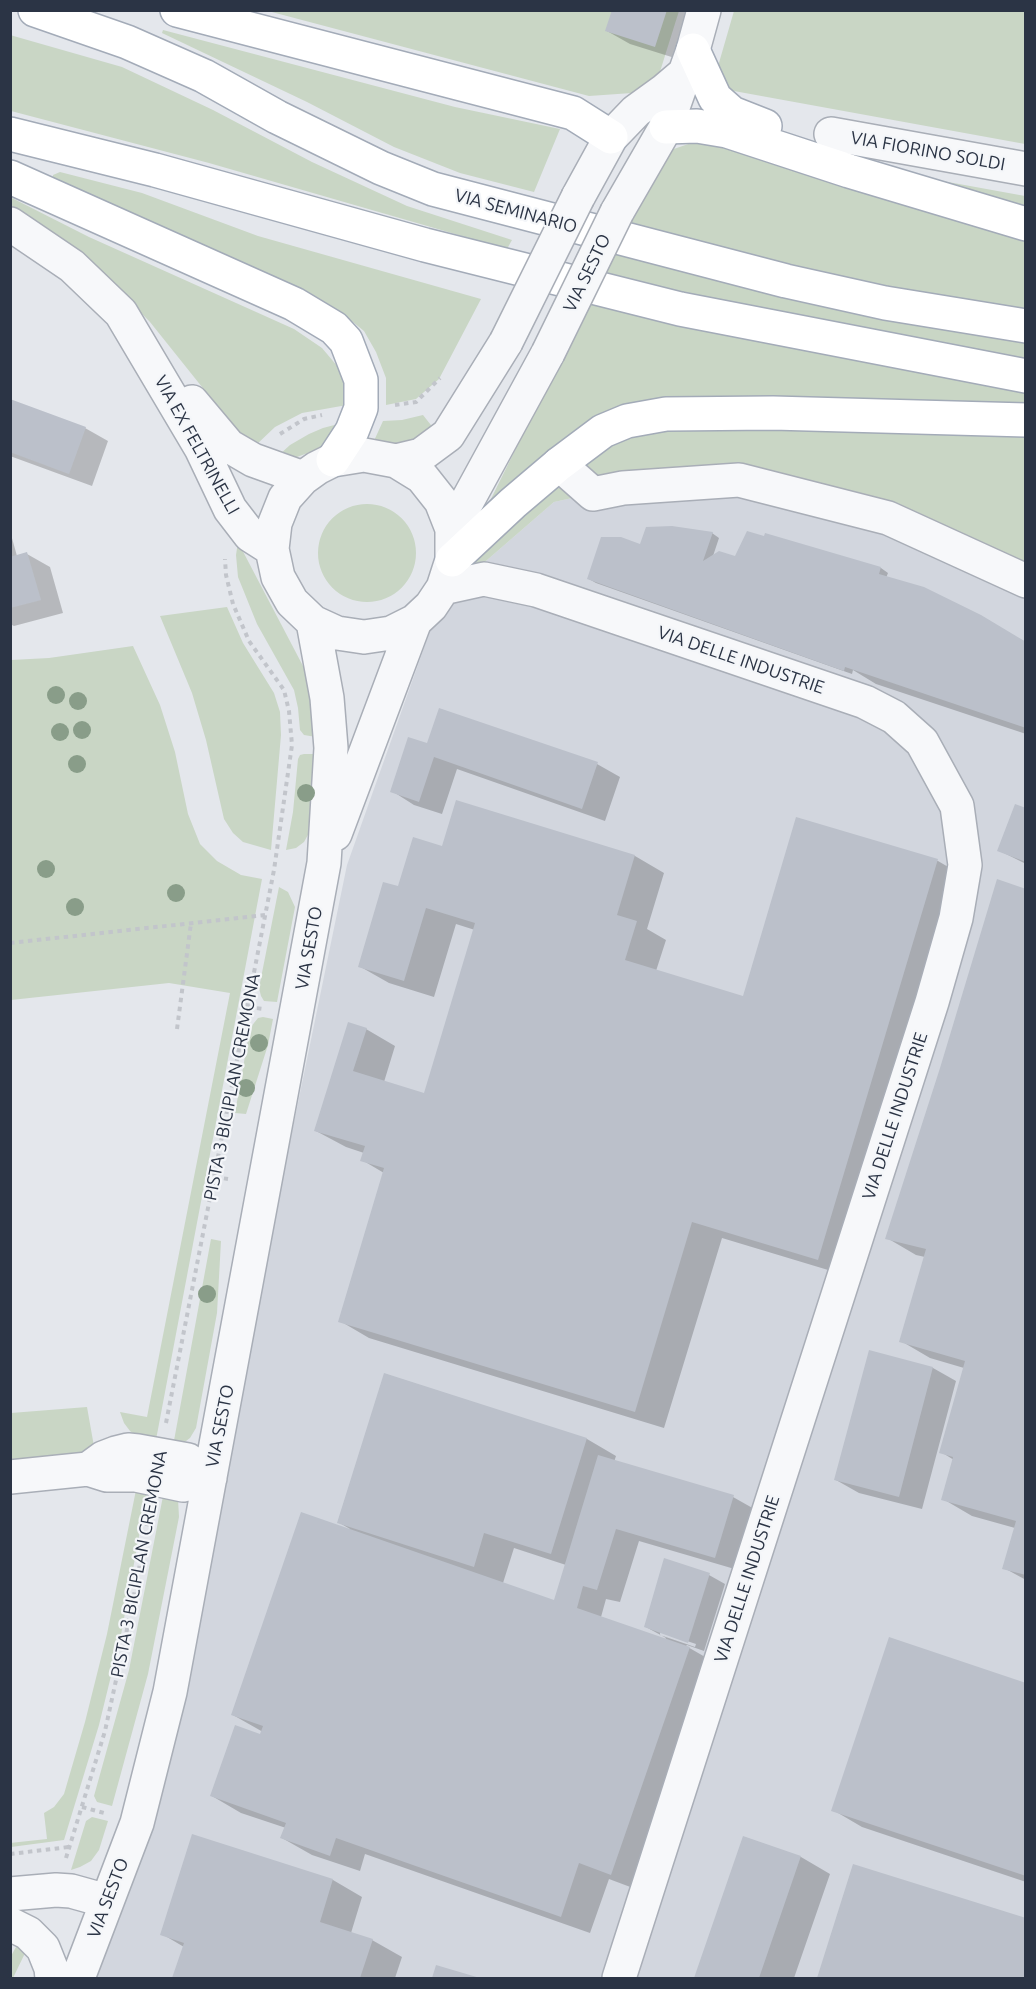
<!DOCTYPE html>
<html>
<head>
<meta charset="utf-8">
<style>
	body { margin:0 }
	#map { position:relative; width:1036px; height:1989px; overflow:hidden; background:#e4e7ec; font-family:Ubuntu,sans-serif }
	canvas { display:block }
	.frame { position:absolute; inset:0; border:12px solid #2b3445; pointer-events:none }
</style>
</head>
<body>
<div id="map">
<canvas width="1036" height="1989"></canvas>
<div class="frame"></div>
</div>
<script>
const context = document.querySelector('canvas').getContext('2d');
context.lineJoin = 'round';
function paint(path, color) { context.fillStyle = color; context.fill(path, 'evenodd'); }
const shape = rows => new Path2D(rows.map(r => 'M' + r).join(''));
function trace(path, color, width, dash) { context.strokeStyle = color; context.lineWidth = width; context.lineCap = dash ? 'butt' : 'round'; context.setLineDash(dash || []); context.stroke(path); }
function write(font, color, halo, rows, align = 'center') {
  context.font = font + ' Ubuntu,sans-serif'; context.lineWidth = 4.5; context.setLineDash([]); context.textBaseline = 'middle'; context.strokeStyle = halo; context.fillStyle = color; for (const [text, x, y, turn = 0] of rows) {
    context.save(); context.translate(x, y); context.rotate((+turn || 0) * Math.PI / 180); context.textAlign = isNaN(turn) ? turn : align; if (halo) context.strokeText(text, 0, 0); context.fillText(text, 0, 0); context.restore();
  }
}
const built = shape([
	[739,478,1025,577,1025,1978,82,1978,149,1826,347,865,441,600,554,502,609,490]
]);
const green = shape([
	[268,11,679,11,658,78,632,93,589,96],
	[734,11,1025,11,1025,144,712,87],
	[163,30,455,107,560,129,534,192,460,173,394,147,307,102,162,33],
	[10,35,122,67,213,110,312,162,407,206,512,240,507,249,209,163,11,111],
	[706,138,1025,196,1025,571,739,478,609,490,554,502,441,600,662,153],
	[60,172,142,193,258,236,481,299,439,379,416,399,386,405,386,378,376,352,364,331,338,310,62,190,53,182,53,175],
	[10,197,89,237,294,329,322,348,338,367,346,387,347,405,302,413,275,427,255,446,234,427,150,322,85,256,11,205],
	[423,415,438,434,407,448,373,443,383,421,402,420],
	[342,423,328,442,313,451,297,457,283,457,279,455,290,445,309,434,323,428],
	'318 553a49 49 0 1 1 98 0a49 49 0 1 1-98 0Z',
	[238,542,314,687,316,737,304,735,300,730,298,708,294,690,257,624,238,577,236,555],
	[227,607,243,643,274,693,280,712,281,735,271,850,243,842,233,833,224,819,206,740,192,693,160,616],
	[133,646,160,705,175,752,188,814,200,844,217,861,241,875,262,879,155,1445,139,1438,130,1431,124,1423,120,1412,147,1417,230,993,169,983,11,1000,11,660,49,658],
	[304,754,318,754,314,811,309,833,304,842,296,848,286,850,293,812,298,759,300,755],
	[279,887,288,892,295,907,277,1002,264,1001,261,996,259,988],
	[263,1017,273,1019,268,1045,246,1114,235,1113,250,1028,258,1018],
	[211,1239,221,1241,217,1313,196,1428,190,1438,182,1444,173,1446],
	[87,1407,95,1452,11,1460,11,1413],
	[136,1490,147,1492,121,1635,99,1725,64,1840,11,1847,10,1843,47,1839,44,1813,54,1807,64,1794,85,1722,107,1634],
	[164,1491,178,1499,179,1517,148,1674,112,1806,97,1802,94,1796,129,1670],
	[92,1817,108,1821,99,1850,91,1861,80,1867,71,1870,86,1821],
	[22,1946,27,1949,13,1978,11,1978,11,1956,16,1947]
]);
const shadow = shape([
	[613,10,694,10,678,59,630,44,607,31],
	[10,401,85,428,108,441,92,486,10,456],
	[10,531,17,556,27,554,50,567,63,613,14,626,10,624],
	[712,533,719,538,713,556,736,558,764,538,766,535,881,568,888,573,886,578,1026,642,1026,734,876,684,853,670,852,674,596,583,589,579,641,546],
	[440,709,597,764,620,777,605,821,457,769,442,814,414,805,392,791,428,745],
	[457,802,635,856,664,873,647,929,666,940,656,971,744,998,797,818,938,861,967,878,848,1276,722,1238,664,1428,369,1338,340,1321,384,1173,362,1160,364,1153,346,1147,316,1131,366,1029,395,1046,384,1082,425,1094,475,930,456,924,434,997,389,983,359,966,399,888,443,848],
	[1026,810,1026,864,998,850],
	[1026,890,1026,1580,1004,1568,1015,1528,972,1516,943,1499,954,1460,941,1452,964,1368,930,1358,901,1341,925,1257,916,1255,887,1238],
	[870,1352,933,1368,956,1381,922,1509,859,1493,836,1480],
	[385,1374,587,1439,616,1456,614,1462,733,1497,756,1510,738,1570,639,1541,620,1602,606,1599,601,1617,665,1640,666,1638,646,1627,709,1575,725,1584,704,1651,687,1645,686,1646,719,1665,641,1891,609,1879,590,1933,365,1854,360,1871,312,1855,282,1838,286,1828,241,1813,212,1796,261,1736,263,1732,233,1715,350,1529,338,1522],
	[514,1548,566,1565,555,1602,503,1583],
	[660,1632,696,1644,695,1647,660,1635],
	[1026,1685,1026,1882,862,1827,833,1810],
	[193,1836,333,1880,362,1897,351,1933,372,1940,402,1957,395,1978,174,1978,184,1947,162,1934],
	[744,1837,801,1857,830,1874,794,1978,696,1978],
	[853,1866,1026,1920,1026,1978,818,1978],
	[437,1967,476,1978,434,1978]
]);
const building = shape([
	[612,10,667,10,655,47,605,31],
	[10,399,86,427,69,474,10,452],
	[672,526,713,532,703,561,719,551,735,556,747,531,764,536,765,533,881,567,879,574,924,587,981,615,1026,642,1026,728,845,667,844,671,587,579,601,537,621,537,640,544,646,527],
	[27,552,41,600,10,608,10,557],
	[439,708,598,762,582,809,434,757,419,802,390,792,408,737,427,743],
	[456,800,635,855,617,915,637,921,625,960,743,996,796,817,938,859,818,1260,692,1222,635,1412,338,1322,384,1168,360,1161,365,1146,314,1131,348,1022,367,1028,353,1071,424,1093,475,923,426,908,404,981,358,967,383,882,398,886,413,837,442,846],
	[1015,804,1026,808,1026,862,997,851],
	[997,879,1026,889,1026,1575,1002,1569,1016,1521,941,1500,953,1457,939,1453,965,1361,899,1342,926,1249,885,1239,940,1068],
	[869,1350,933,1367,899,1497,834,1480],
	[384,1373,587,1438,551,1554,484,1533,474,1567,337,1523],
	[598,1455,734,1495,715,1558,616,1529,597,1590,583,1586,577,1608,690,1647,611,1875,579,1863,561,1917,336,1838,330,1856,280,1838,286,1823,210,1796,235,1725,260,1734,263,1726,231,1715,301,1512,554,1600],
	[664,1558,710,1573,688,1643,644,1627],
	[889,1637,1026,1683,1026,1876,831,1811],
	[192,1834,333,1879,320,1922,373,1939,360,1978,172,1978,184,1943,160,1935],
	[743,1836,801,1856,759,1978,694,1978],
	[853,1864,1026,1918,1026,1978,817,1978],
	[436,1965,480,1978,432,1978]
]);
const path = shape([
	[395,405,416,402,440,378],
	[280,434,304,419,322,415],
	[10,943,266,915],
	[248,1007,264,1009],
	[177,1029,191,923],
	[215,1177,228,1179],
	[166,1423,274,870,292,745,289,711,284,690,249,641,233,604,226,575,225,559],
	[82,1807,104,1813],
	[10,1854,69,1847],
	[66,1858,105,1731,131,1611,150,1510]
]);
const minor = shape([
	[831,134,1026,169],
	[578,197,611,137,636,111,665,90,685,73],
	[617,212,666,127,693,50,704,10],
	[10,224,72,266,121,313,201,448,230,509,250,535,272,549],
	[192,402,229,446,253,460,303,478],
	[396,461,421,455,448,435,506,342],
	[559,464,593,494,623,488,739,480,888,518,1026,581],
	[452,529,441,501,422,477,396,461,364,455,333,460,317,468,303,478,285,498,275,523,272,549,278,577,292,602,313,622,337,633,364,637,391,633,415,621,431,606,443,588,452,560,452,529,548,353],
	[443,588,484,579,536,590,865,702,894,717,922,742,957,806,965,865,956,918,932,1002,619,1978],
	[335,834,415,621],
	[88,1469,103,1458,116,1453,128,1450,138,1451,188,1460,210,1478],
	[10,1477,88,1469,107,1475,136,1475,183,1485,210,1478],
	[10,1894,56,1890,71,1891,107,1901],
	[10,1924,28,1933,43,1948,51,1968,52,1978],
	[78,1978,137,1823,170,1692,324,863,331,748,327,698,313,622]
]);
const major = shape([
	[35,10,127,42,204,76,277,117,381,168,433,189,786,281,885,303,1026,326],
	[177,10,573,113,611,137],
	[693,50,715,98,732,113,765,126],
	[666,127,697,126,727,131,849,171,1026,224],
	[10,134,155,170,425,245,680,309,1026,376],
	[10,177,294,304,334,328,346,341,361,380,361,408,352,431,333,460],
	[452,560,513,503,559,464,603,431,627,421,666,414,773,413,1026,420]
]);
const minorBridge = shape([
	[506,342,578,197],
	[548,353,617,212]
]);
const trees = [
	[56,695],
	[78,701],
	[82,730],
	[60,732],
	[77,764],
	[306,793],
	[46,869],
	[176,893],
	[75,907],
	[259,1043],
	[246,1088],
	[207,1294]
];
const streetNames = [
	["VIA FIORINO SOLDI",928,151,10],
	["VIA SEMINARIO",516,211,15],
	["VIA SESTO",587,273,-64],
	["VIA EX FELTRINELLI",197,445,61],
	["VIA DELLE INDUSTRIE",741,660,19],
	["VIA SESTO",309,948,-80],
	["PISTA 3 BICIPLAN CREMONA",232,1087,-79],
	["VIA DELLE INDUSTRIE",895,1116,-72],
	["VIA SESTO",220,1426,-79],
	["PISTA 3 BICIPLAN CREMONA",139,1564,-79],
	["VIA DELLE INDUSTRIE",747,1579,-72],
	["VIA SESTO",108,1898,-69]
];
paint(built, '#d2d6de');
paint(green, '#c9d6c5');
paint(shadow, '#0003');
paint(building, '#bbc0ca');
trace(minor, '#a9aeb7', 36);
trace(major, '#a3abb8', 36);
trace(path, '#c2c5cb', 4, [4.5, 4.5]);
trace(minor, '#f7f8fa', 33);
trace(major, '#fff', 33);
trace(minorBridge, '#a9aeb7', 36, []);
trace(minorBridge, '#f7f8fa', 33);
context.fillStyle = '#899d89';
for (const [x, y] of trees) { context.beginPath(); context.arc(x, y, 9, 0, 2 * Math.PI); context.fill(); }
write('18px', '#2b3445', '#f4f6f9', streetNames);
</script>
</body>
</html>
